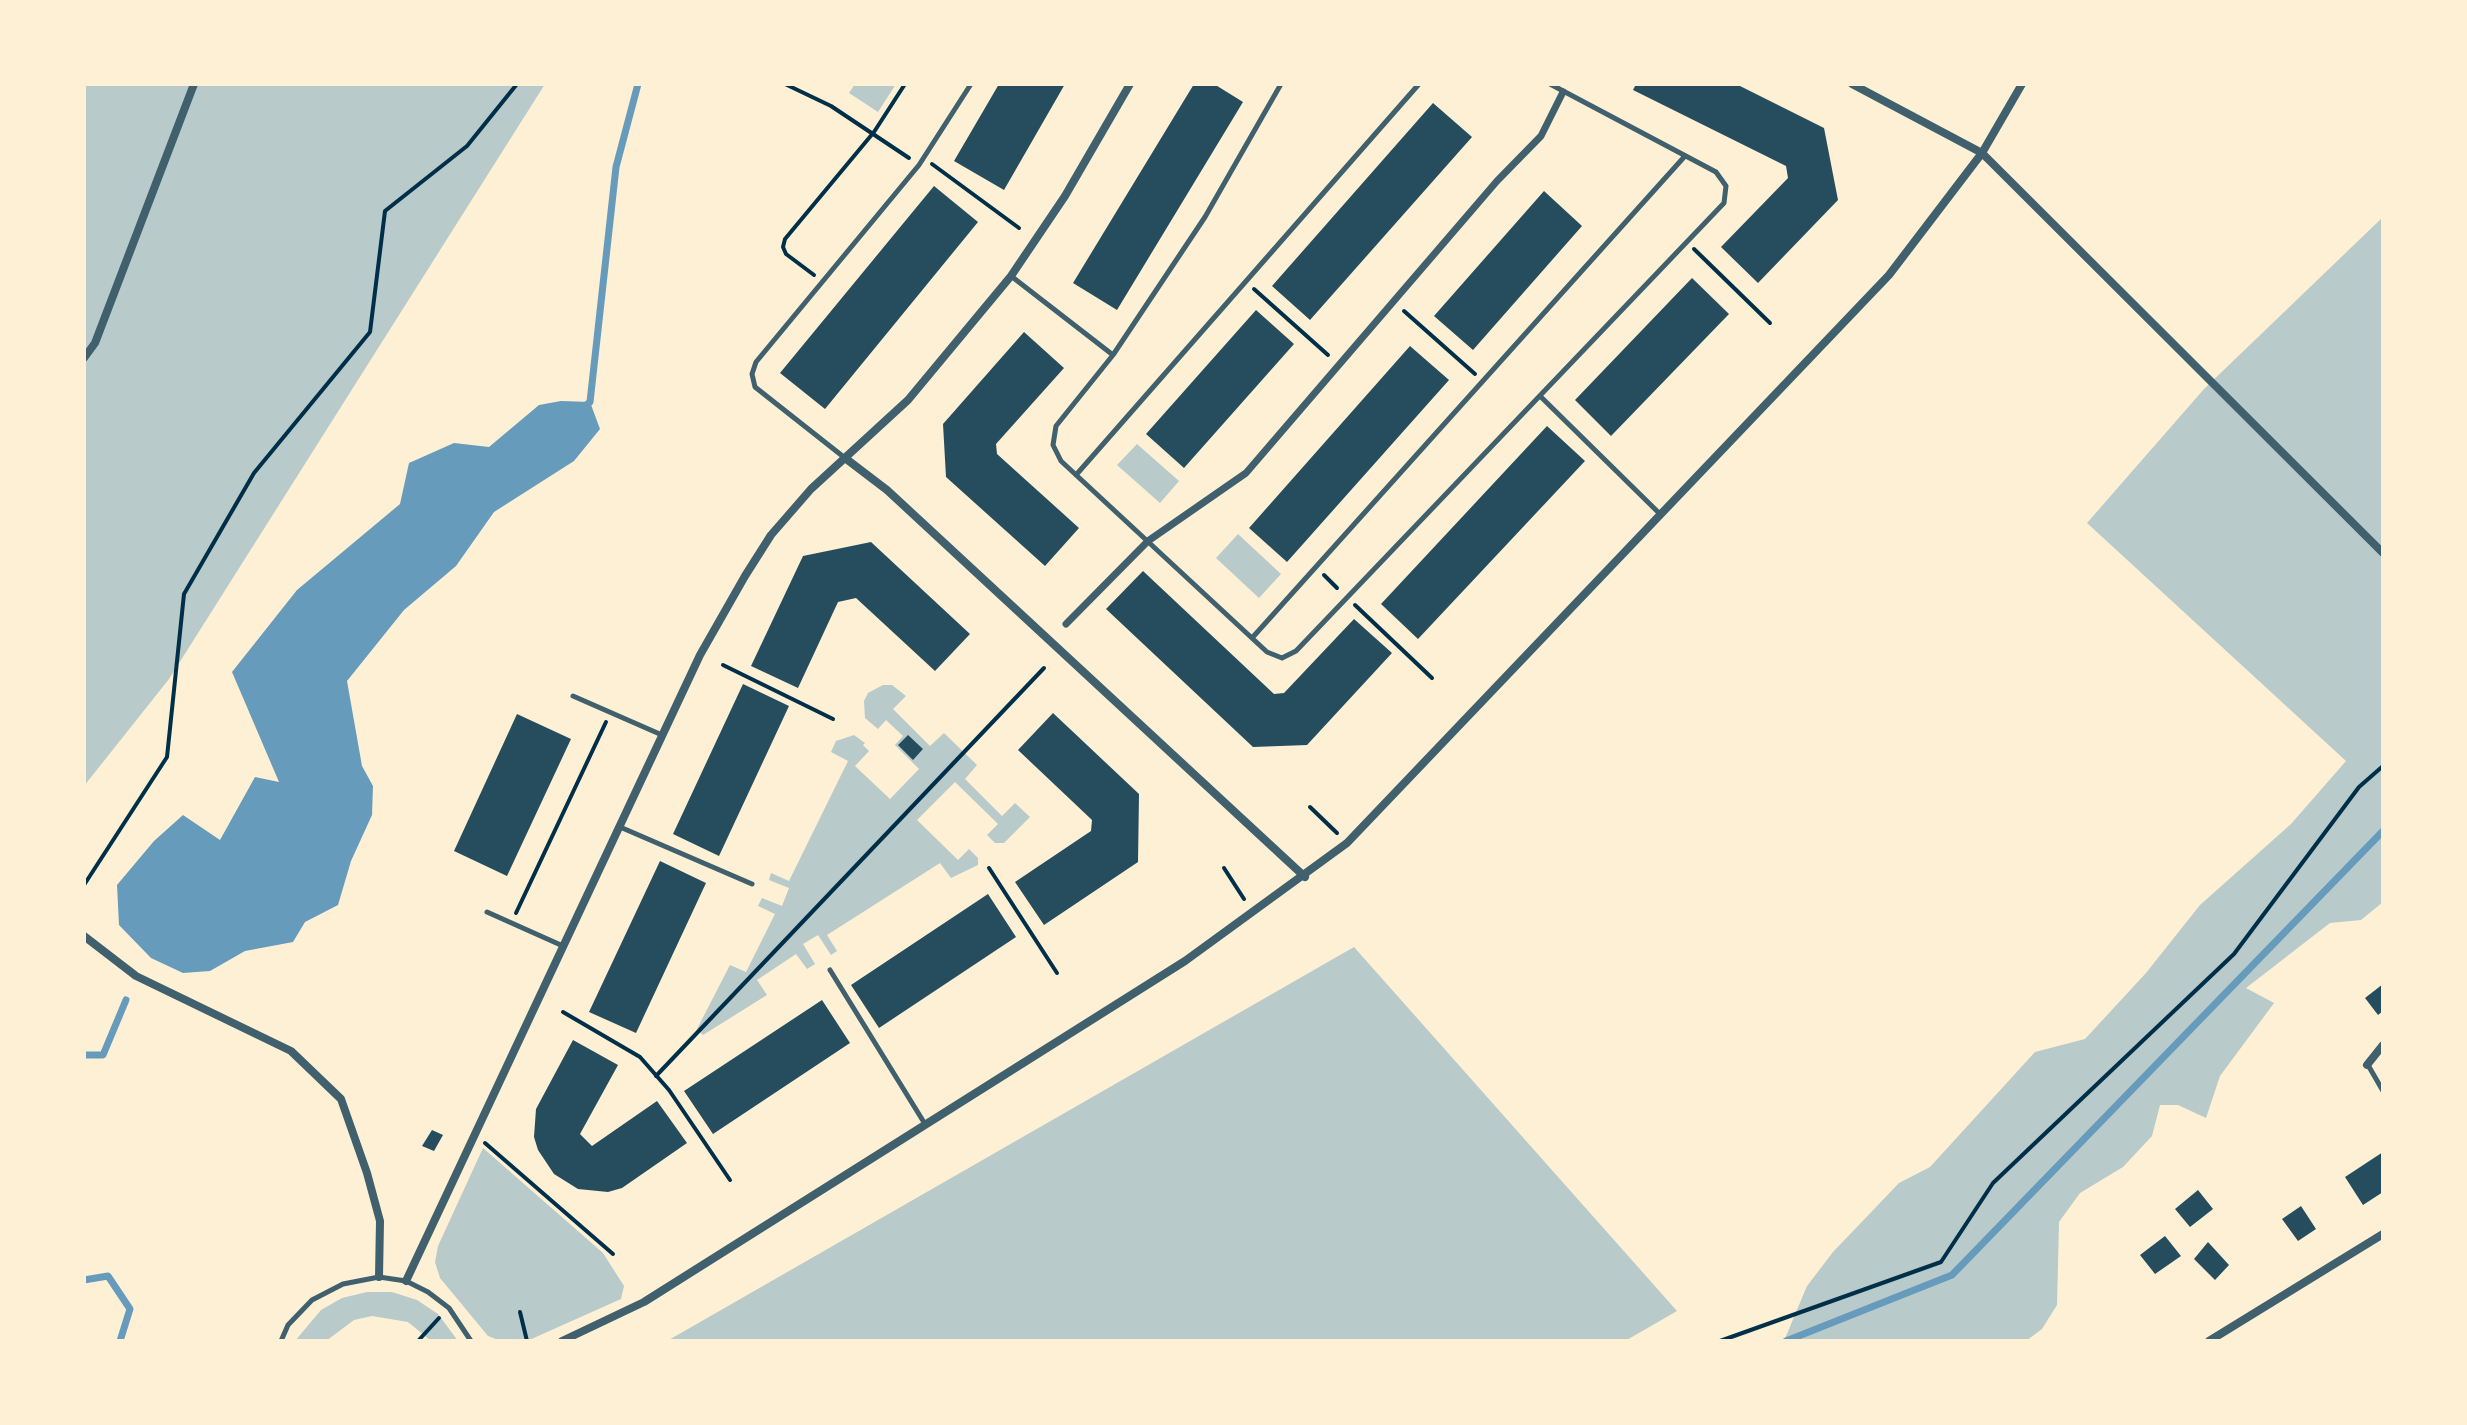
<!DOCTYPE html>
<html>
<head>
<meta charset="utf-8">
<style>
	body { margin:0 }
	#map { position:relative; width:2467px; height:1425px; overflow:hidden; background:#fdf0d5; font-family:Raleway,sans-serif }
	canvas { display:block }
	.frame { position:absolute; inset:0; border:86px solid #fdf0d5; pointer-events:none }
</style>
</head>
<body>
<div id="map">
<canvas width="2467" height="1425"></canvas>
<div class="frame"></div>
</div>
<script>
const context = document.querySelector('canvas').getContext('2d');
context.lineJoin = 'round';
function paint(path, color) { context.fillStyle = color; context.fill(path, 'evenodd'); }
const shape = rows => new Path2D(rows.map(r => 'M' + r).join(''));
function trace(path, color, width, dash) { context.strokeStyle = color; context.lineWidth = width; context.lineCap = dash ? 'butt' : 'round'; context.setLineDash(dash || []); context.stroke(path); }
const green = shape([
	[84,84,545,84,169,679,84,786],
	[855,84,896,84,878,112,849,93],
	[2383,217,2383,902,2361,920,2330,923,2246,988,2274,1003,2220,1076,2206,1118,2178,1105,2160,1105,2152,1136,2123,1167,2080,1193,2059,1222,2057,1305,2042,1329,2026,1341,1784,1341,1807,1286,1833,1252,1899,1183,1930,1167,2035,1052,2085,1039,2146,973,2200,905,2291,824,2346,761,2087,523,2204,389],
	[1137,444,1179,481,1160,503,1117,465],
	[1238,534,1281,574,1259,598,1216,558],
	[883,685,892,685,906,696,893,709,930,746,944,733,977,765,965,779,1002,816,1015,803,1030,817,1004,843,995,843,987,835,998,824,955,782,917,820,958,860,969,849,978,858,978,865,951,878,940,863,827,935,837,951,831,955,818,935,803,944,815,964,807,969,796,954,757,980,767,995,703,1035,697,1029,730,965,746,972,775,914,758,906,762,898,782,906,789,888,769,880,771,873,789,881,848,761,831,752,836,741,854,735,865,743,863,745,869,751,855,766,890,799,919,769,895,745,903,736,886,720,878,729,865,718,864,701,868,693],
	[1354,947,1677,1311,1625,1341,667,1341],
	[483,1148,603,1253,624,1286,621,1299,527,1341,501,1341,488,1336,440,1278,435,1262,438,1246],
	[367,1292,392,1292,417,1300,438,1314,458,1341,431,1341,408,1322,372,1316,354,1320,326,1341,295,1341,321,1310,342,1298]
]);
const water = shape([
	[561,401,590,402,600,429,574,461,494,512,456,566,404,610,347,681,362,766,373,786,372,815,351,861,338,905,305,922,293,942,245,951,210,971,183,973,151,958,119,925,117,885,154,841,183,815,220,840,255,777,279,782,232,672,297,590,400,504,409,463,454,443,489,447,539,405]
]);
const stream = shape([
	[584,407,590,402,616,167,638,84],
	[84,1055,103,1055,126,1000],
	[84,1280,108,1276,130,1309,120,1341],
	[1786,1341,1952,1275,2383,831]
]);
const building = shape([
	[999,84,1065,84,1004,190,954,161],
	[1194,84,1214,84,1243,102,1117,310,1073,283],
	[1636,84,1736,84,1824,128,1838,200,1758,283,1721,247,1788,178,1786,166,1633,90],
	[1433,103,1472,137,1310,320,1272,286],
	[934,186,978,222,825,409,780,373],
	[1544,191,1582,226,1473,350,1434,316],
	[1692,278,1729,314,1611,436,1575,400],
	[1256,310,1294,344,1184,468,1146,434],
	[1024,332,1064,368,996,444,997,454,1079,528,1045,566,946,477,943,424],
	[1410,346,1449,380,1287,562,1249,528],
	[1547,426,1585,461,1418,639,1381,604],
	[871,542,970,634,935,671,856,598,838,602,798,688,751,666,803,556],
	[1143,571,1274,694,1284,693,1354,619,1392,653,1307,745,1253,747,1106,609],
	[743,684,789,706,719,856,673,834],
	[1053,713,1139,794,1138,862,1044,925,1015,882,1091,831,1092,820,1018,750],
	[517,714,571,739,507,876,454,851],
	[908,735,923,749,913,760,898,745],
	[660,861,706,883,636,1033,589,1012],
	[988,894,1016,937,879,1028,851,985],
	[2383,984,2383,1011,2378,1015,2365,998],
	[822,1000,850,1043,713,1134,684,1091],
	[573,1040,618,1065,580,1134,592,1146,657,1101,687,1143,622,1188,608,1192,578,1189,554,1174,538,1150,534,1137,536,1109],
	[432,1130,443,1135,434,1151,422,1146],
	[2383,1152,2383,1192,2363,1205,2345,1177],
	[2198,1190,2213,1209,2190,1227,2175,1209],
	[2301,1206,2316,1229,2298,1241,2282,1219],
	[2165,1236,2181,1256,2155,1274,2140,1255],
	[2208,1242,2229,1265,2215,1280,2194,1259]
]);
const path = shape([
	[785,84,831,106,909,158],
	[932,164,1019,228],
	[1694,249,1770,323],
	[814,275,786,254,783,247,785,239,874,132,905,84],
	[1254,289,1328,355],
	[1404,311,1475,374],
	[1324,575,1337,588],
	[1355,605,1432,678],
	[723,665,833,719],
	[1310,807,1337,833],
	[989,868,1057,973],
	[1224,868,1244,899],
	[84,885,167,757,184,594,254,473,370,332,385,211,467,146,517,84],
	[516,913,606,722],
	[563,1012,640,1057,669,1090,730,1180],
	[656,1076,1044,668],
	[485,1143,613,1254],
	[520,1312,527,1341],
	[418,1341,439,1318],
	[1720,1341,1941,1262,1993,1183,2234,954,2359,787,2383,766]
]);
const service = shape([
	[1281,84,1205,217,1113,355,1056,426,1053,445,1061,461,1267,652,1282,658,1296,651,1724,203,1726,186,1716,172,1550,84],
	[1011,276,1113,355],
	[1540,396,1661,515],
	[845,458,755,387,752,374,756,362,919,165,971,84],
	[1076,475,1419,84],
	[1252,638,1685,156],
	[573,696,662,735],
	[620,827,752,884],
	[487,912,563,946],
	[830,970,925,1124],
	[2368,1065,2383,1091],
	[281,1341,288,1325,312,1300,343,1284,379,1277,406,1281,428,1292,449,1308,471,1341]
]);
const pedestrian = shape([
	[1066,624,1148,541,1246,473,1497,181,1541,136,1563,92]
]);
const minor = shape([
	[1852,84,1982,153,2383,553],
	[84,358,95,343,194,84],
	[845,458,887,490,1305,877],
	[84,936,136,976,291,1051,341,1099,367,1173,380,1221,379,1277],
	[2367,1065,2383,1045],
	[406,1281,700,655,745,576,771,535,811,489,908,400,1011,276,1065,196,1130,84],
	[562,1341,644,1302,1185,961,1347,843,1889,275,1982,153,2022,84],
	[2209,1341,2383,1234]
]);
paint(green, '#b9caca');
paint(water, '#669bbc');
trace(stream, '#669bbc', 7);
paint(building, '#264d5e');
trace(path, '#003049', 4);
trace(service, '#3f606c', 5);
trace(pedestrian, '#3f606c', 7);
trace(minor, '#3f606c', 8);
</script>
</body>
</html>
